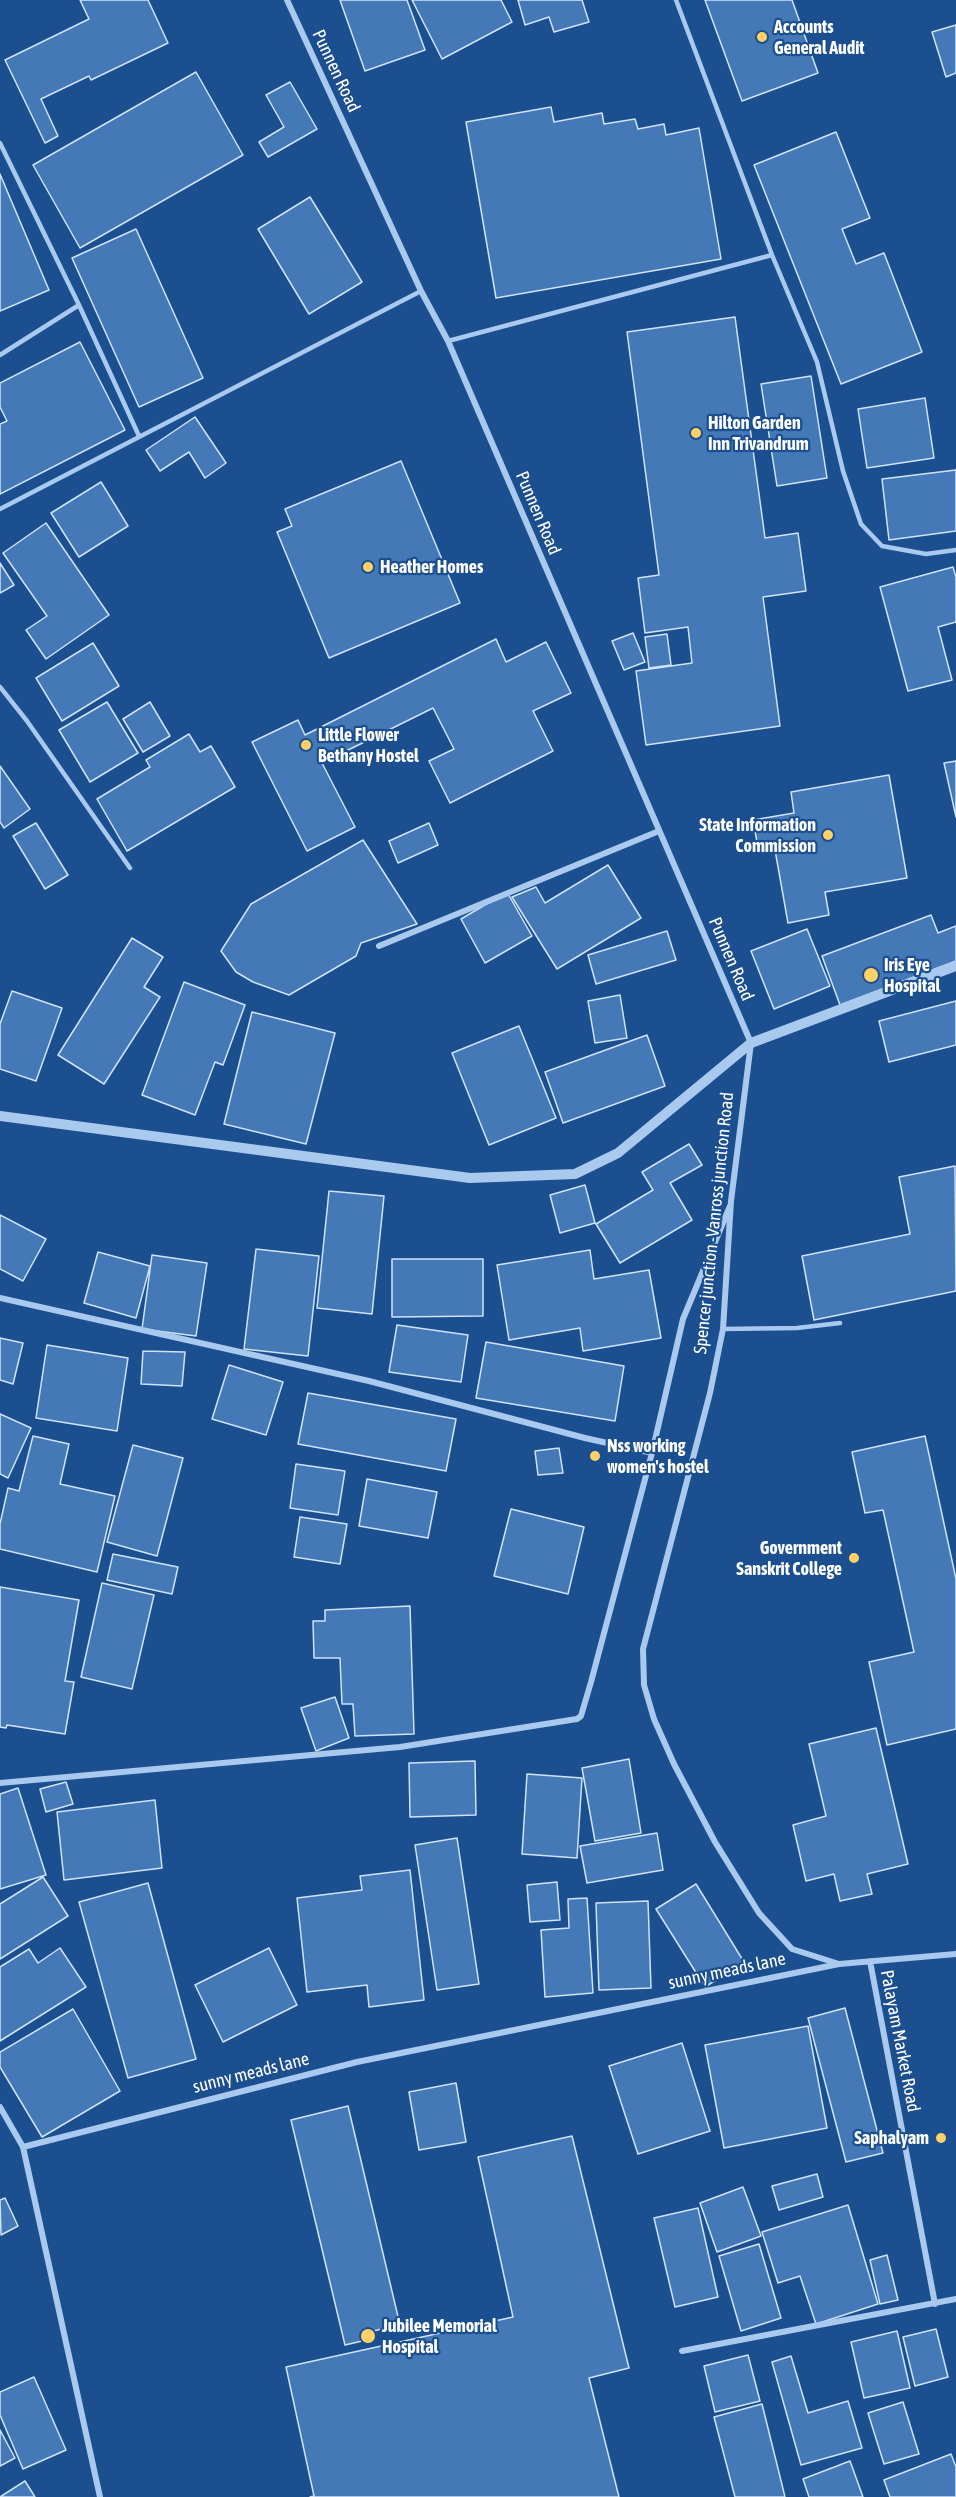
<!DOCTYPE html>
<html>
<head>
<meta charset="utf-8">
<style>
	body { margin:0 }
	canvas { display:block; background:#1b4f8f }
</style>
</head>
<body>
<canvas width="956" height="2497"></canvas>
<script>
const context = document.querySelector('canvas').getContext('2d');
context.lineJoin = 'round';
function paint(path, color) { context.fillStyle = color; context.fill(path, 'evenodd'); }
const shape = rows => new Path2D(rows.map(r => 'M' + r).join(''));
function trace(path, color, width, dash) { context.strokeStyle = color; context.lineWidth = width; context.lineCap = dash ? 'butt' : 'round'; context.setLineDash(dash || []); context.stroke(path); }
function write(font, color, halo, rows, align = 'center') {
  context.font = font + ' "Asap Condensed",sans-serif'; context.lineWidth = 4.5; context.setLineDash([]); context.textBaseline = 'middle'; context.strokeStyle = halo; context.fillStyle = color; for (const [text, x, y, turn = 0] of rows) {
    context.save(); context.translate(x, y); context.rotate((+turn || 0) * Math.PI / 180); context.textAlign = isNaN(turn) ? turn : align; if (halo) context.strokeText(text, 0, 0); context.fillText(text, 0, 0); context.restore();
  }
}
const building = shape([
	[80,0,148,0,168,43,91,80,89,76,41,99,58,136,45,143,5,60,89,19,80,0],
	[340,0,407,0,425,50,365,71,340,0],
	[412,0,501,0,512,22,442,59,412,0],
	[518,0,582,0,589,22,554,32,549,17,525,25,518,0],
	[705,0,792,0,818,73,742,101,705,0],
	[956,25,956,73,946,77,932,32,956,25],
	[196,72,243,155,80,248,33,165,196,72],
	[290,82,317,129,268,157,259,142,284,127,266,95,290,82],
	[551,107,554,122,602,113,604,124,635,119,638,129,664,124,666,135,699,128,721,259,496,298,466,122,551,107],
	[836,132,870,218,842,229,856,264,884,253,922,352,841,384,754,165,836,132],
	[0,174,49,290,0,311,0,174],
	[310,197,362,282,309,314,258,229,310,197],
	[136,229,203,378,139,407,72,258,136,229],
	[735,317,765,538,798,533,806,591,763,597,780,726,646,745,636,671,692,663,688,627,645,633,638,578,659,575,627,332,735,317],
	[80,342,125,430,0,494,0,424,7,421,0,407,0,383,80,342],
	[811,376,827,478,777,486,761,384,811,376],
	[925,398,934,458,867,468,858,409,925,398],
	[195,417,226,463,205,478,189,452,160,471,146,450,195,417],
	[401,461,460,603,329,658,277,532,292,526,285,509,401,461],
	[956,470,956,531,889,540,882,479,956,470],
	[101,482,128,526,79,557,51,513,101,482],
	[46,523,109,615,46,659,26,630,47,616,3,553,46,523],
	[0,563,14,585,0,593,0,563],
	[953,567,956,577,956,622,938,627,952,680,908,691,880,587,953,567],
	[633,633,645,662,624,670,612,641,633,633],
	[667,634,671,665,649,668,645,637,667,634],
	[496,639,506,662,546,642,571,693,533,711,553,751,450,803,429,761,454,749,433,708,322,763,355,827,307,851,252,742,298,720,305,735,496,639],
	[93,643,119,686,62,721,36,678,93,643],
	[107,702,138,753,90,782,59,730,107,702],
	[150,702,170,736,143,752,123,719,150,702],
	[189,734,200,752,211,746,235,787,127,851,97,799,150,767,146,760,189,734],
	[956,761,956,817,944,763,956,761],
	[0,766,30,809,4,828,0,822,0,766],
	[889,775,907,878,825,892,829,915,788,923,775,850,759,853,753,820,794,813,791,792,889,775],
	[36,823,68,875,45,889,13,836,36,823],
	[429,823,438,845,398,863,389,841,429,823],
	[363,840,417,924,361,943,356,956,289,995,253,982,236,972,221,951,251,904,363,840],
	[608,865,641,918,557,969,512,897,536,887,545,903,608,865],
	[507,892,532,936,485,963,461,919,507,892],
	[931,915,938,933,956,926,956,961,840,1005,822,956,931,915],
	[807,929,830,986,774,1009,751,951,807,929],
	[667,931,676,960,596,984,588,955,667,931],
	[132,938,163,957,144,987,160,997,104,1084,58,1055,132,938],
	[184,982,245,1005,223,1065,215,1062,195,1115,142,1095,184,982],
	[12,991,62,1008,36,1081,0,1069,0,1024,12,991],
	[620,995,627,1038,595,1043,588,1001,620,995],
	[956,1001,956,1045,889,1062,879,1021,956,1001],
	[252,1012,335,1033,306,1144,224,1124,252,1012],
	[519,1026,556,1118,489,1145,452,1053,519,1026],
	[647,1035,665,1086,563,1123,545,1072,647,1035],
	[689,1144,702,1165,670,1183,692,1220,620,1263,596,1224,653,1190,642,1172,689,1144],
	[955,1166,956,1291,814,1320,802,1256,910,1234,899,1177,955,1166],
	[585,1185,595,1223,560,1233,550,1195,585,1185],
	[329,1191,384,1196,372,1314,317,1308,329,1191],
	[0,1215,46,1239,23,1281,0,1269,0,1215],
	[256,1249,319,1256,308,1356,244,1349,256,1249],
	[590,1250,594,1279,649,1270,661,1338,583,1351,580,1328,509,1340,497,1265,590,1250],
	[98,1252,150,1266,136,1318,84,1303,98,1252],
	[152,1255,207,1263,196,1336,142,1329,152,1255],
	[392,1259,483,1259,483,1316,392,1317,392,1259],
	[397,1325,468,1335,461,1382,389,1372,397,1325],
	[0,1338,23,1343,13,1384,0,1380,0,1338],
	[486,1342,624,1366,615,1421,476,1398,486,1342],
	[47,1345,128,1358,117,1431,36,1418,47,1345],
	[143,1351,185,1352,182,1386,141,1384,143,1351],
	[229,1365,283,1382,266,1435,212,1419,229,1365],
	[308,1393,456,1419,446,1471,298,1444,308,1393],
	[0,1414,31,1428,8,1478,0,1474,0,1414],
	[33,1436,69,1444,60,1484,115,1496,97,1572,0,1549,0,1524,8,1488,19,1491,33,1436],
	[925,1436,956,1579,956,1729,887,1745,869,1662,914,1652,883,1510,865,1513,852,1452,925,1436],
	[133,1445,183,1458,157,1556,107,1542,133,1445],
	[559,1448,563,1473,538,1475,535,1451,559,1448],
	[296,1464,345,1471,338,1515,290,1508,296,1464],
	[367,1479,437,1492,428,1538,359,1526,367,1479],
	[511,1509,584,1527,568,1594,494,1576,511,1509],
	[300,1517,347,1524,340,1564,294,1557,300,1517],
	[113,1554,178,1567,172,1594,107,1580,113,1554],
	[102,1583,154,1595,132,1689,81,1677,102,1583],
	[0,1587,79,1600,65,1681,74,1682,65,1734,7,1725,6,1728,0,1727,0,1587],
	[410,1606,414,1734,355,1736,353,1704,342,1704,340,1658,314,1658,313,1621,325,1621,325,1610,410,1606],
	[335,1697,349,1738,316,1751,301,1708,335,1697],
	[876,1728,908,1864,867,1874,872,1894,840,1901,834,1874,806,1881,793,1825,826,1816,809,1744,876,1728],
	[629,1759,641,1833,595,1841,582,1768,629,1759],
	[475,1761,476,1815,410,1817,409,1763,475,1761],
	[527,1774,582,1778,577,1858,522,1854,527,1774],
	[66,1782,73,1804,46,1812,40,1789,66,1782],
	[18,1788,46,1875,0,1889,0,1794,18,1788],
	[155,1800,162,1868,64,1880,57,1812,155,1800],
	[657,1833,663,1870,587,1883,580,1846,657,1833],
	[457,1838,479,1984,437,1990,415,1845,457,1838],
	[410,1870,424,2000,369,2007,367,1985,307,1992,297,1898,362,1890,360,1876,410,1870],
	[43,1877,68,1916,0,1959,0,1904,43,1877],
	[557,1882,560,1920,530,1922,527,1885,557,1882],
	[148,1883,196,2059,128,2078,79,1902,148,1883],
	[696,1884,744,1962,705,1987,656,1909,696,1884],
	[587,1898,593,1993,545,1997,541,1930,569,1928,568,1899,587,1898],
	[648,1901,651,1988,599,1990,596,1903,648,1901],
	[60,1948,86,1987,0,2041,0,1967,29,1949,38,1963,60,1948],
	[269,1948,297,2005,223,2042,195,1985,269,1948],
	[845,2008,883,2153,846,2162,808,2018,845,2008],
	[73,2009,120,2091,42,2137,0,2067,0,2052,73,2009],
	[808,2026,827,2128,724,2148,705,2045,808,2026],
	[682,2043,710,2131,638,2154,609,2066,682,2043],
	[456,2083,466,2142,419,2150,409,2092,456,2083],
	[348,2106,400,2325,373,2331,375,2338,345,2345,291,2120,348,2106],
	[572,2136,629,2368,589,2378,619,2497,310,2497,314,2496,286,2367,513,2317,478,2157,572,2136],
	[817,2174,823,2197,779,2210,772,2186,817,2174],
	[743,2187,761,2236,717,2252,700,2203,743,2187],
	[5,2198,18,2226,1,2235,0,2200,5,2198],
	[848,2205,878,2304,816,2324,800,2276,778,2283,762,2232,848,2205],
	[698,2208,718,2297,675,2307,654,2218,698,2208],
	[759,2244,781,2318,741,2331,719,2256,759,2244],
	[887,2255,898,2300,880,2304,870,2260,887,2255],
	[936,2329,948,2377,915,2386,903,2337,936,2329],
	[897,2331,910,2388,864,2398,851,2342,897,2331],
	[748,2355,760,2401,715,2412,704,2366,748,2355],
	[791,2356,808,2413,848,2401,862,2448,801,2465,772,2362,791,2356],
	[34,2377,66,2450,23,2469,0,2415,0,2392,34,2377],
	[903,2402,919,2454,884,2464,868,2413,903,2402],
	[762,2404,785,2497,735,2497,714,2417,762,2404],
	[0,2430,15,2458,0,2466,0,2430],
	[951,2454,956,2467,956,2497,890,2497,884,2480,951,2454],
	[850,2461,863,2497,809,2497,803,2479,850,2461],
	[25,2481,35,2497,0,2497,25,2481]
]);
const service = shape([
	[676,0,772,255,817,362,843,471,861,524,882,546,926,554,956,550],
	[0,143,79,305,139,436],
	[448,341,772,255],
	[0,355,79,305],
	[0,509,421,291],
	[0,687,27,721,130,868],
	[723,1329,797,1328,840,1323]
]);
const minor = shape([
	[287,0,421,291,448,341,751,1043,731,1201,723,1329,710,1393,643,1649,644,1685,654,1719,674,1764,715,1842,759,1913,792,1949,839,1964,956,1954],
	[379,946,659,831],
	[0,1298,369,1381,585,1438,652,1453],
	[0,1783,400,1747,577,1719,581,1716,591,1682,652,1453,683,1319,730,1206],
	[870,1961,935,2304],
	[0,2107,23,2147],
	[682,2351,956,2299],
	[100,2497,23,2147,357,2062,839,1964]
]);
const tertiary = shape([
	[0,1116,470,1178,575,1174,618,1153,751,1043,956,966]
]);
const markers = [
	[762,37,6,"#ffd166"],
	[696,433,6,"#ffd166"],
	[368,567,6,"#ffd166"],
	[306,745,6,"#ffd166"],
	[828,835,6,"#ffd166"],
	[871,975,8,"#ffd166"],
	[595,1456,6,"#ffd166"],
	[854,1558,6,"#ffd166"],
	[941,2138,6,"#ffd166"],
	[368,2336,8,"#ffd166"]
];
const poiNames = [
	["Accounts",774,27],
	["General Audit",774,48],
	["Hilton Garden",708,423],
	["Inn Trivandrum",708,444],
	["Heather Homes",380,567],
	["Little Flower",318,735],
	["Bethany Hostel",318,756],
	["State Information",816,825,"right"],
	["Commission",816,846,"right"],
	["Iris Eye",884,965],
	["Hospital",884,986],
	["Nss working",607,1446],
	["women's hostel",607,1467],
	["Government",842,1548,"right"],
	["Sanskrit College",842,1569,"right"],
	["Saphalyam",929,2138,"right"],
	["Jubilee Memorial",382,2326],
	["Hospital",382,2347]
];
const streetNames = [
	["Punnen Road",336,71,65],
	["Punnen Road",538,513,67],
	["Punnen Road",731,959,67],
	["Spencer junction -Vanross junction Road",714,1223,-84],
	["sunny meads lane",727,1971,-12],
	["Palayam Market Road",900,2041,79],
	["sunny meads lane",251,2073,-14]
];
paint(building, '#4478b7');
trace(building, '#cfe3fa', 1.5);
trace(service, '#a9c9ee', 4.5);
trace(minor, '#a9c9ee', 6);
trace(tertiary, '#a9c9ee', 10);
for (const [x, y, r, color] of markers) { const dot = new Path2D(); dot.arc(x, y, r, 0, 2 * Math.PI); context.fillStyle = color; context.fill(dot); trace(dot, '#1b4f8f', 2); }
write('bold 18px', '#fff', '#1b4f8f', poiNames, 'left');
write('18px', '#fff', '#1b4f8f', streetNames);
</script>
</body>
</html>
